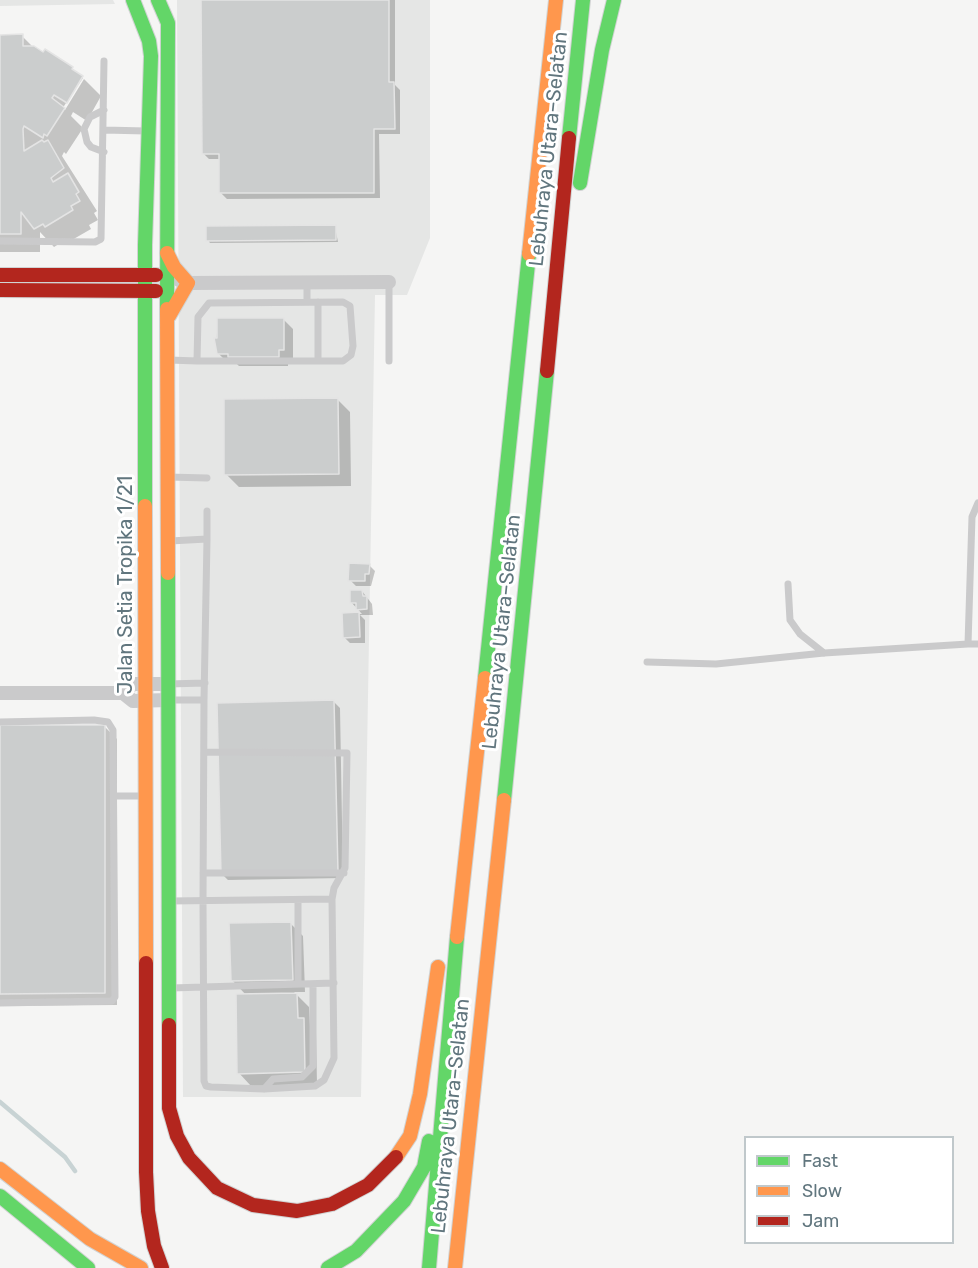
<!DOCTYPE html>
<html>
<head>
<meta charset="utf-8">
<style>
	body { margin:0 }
	#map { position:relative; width:978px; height:1268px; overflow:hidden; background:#f5f5f4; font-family:Rubik,sans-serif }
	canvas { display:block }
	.legend { position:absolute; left:744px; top:1136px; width:210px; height:108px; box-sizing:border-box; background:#fff; border:2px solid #c0c8cb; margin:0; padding:8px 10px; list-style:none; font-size:18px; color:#61767e }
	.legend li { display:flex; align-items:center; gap:12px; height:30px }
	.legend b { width:30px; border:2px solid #c0c8cb }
</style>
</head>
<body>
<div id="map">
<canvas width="978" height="1268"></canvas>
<ul class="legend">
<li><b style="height:8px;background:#63d668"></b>Fast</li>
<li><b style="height:8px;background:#ff974d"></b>Slow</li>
<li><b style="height:8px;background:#b3261e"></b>Jam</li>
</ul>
</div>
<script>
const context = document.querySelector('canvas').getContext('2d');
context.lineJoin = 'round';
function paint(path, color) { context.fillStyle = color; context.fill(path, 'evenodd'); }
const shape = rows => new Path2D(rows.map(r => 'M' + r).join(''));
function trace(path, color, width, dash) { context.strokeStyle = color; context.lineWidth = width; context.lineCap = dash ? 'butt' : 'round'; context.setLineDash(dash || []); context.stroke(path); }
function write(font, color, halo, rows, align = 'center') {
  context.font = font + ' Rubik,sans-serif'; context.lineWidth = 6; context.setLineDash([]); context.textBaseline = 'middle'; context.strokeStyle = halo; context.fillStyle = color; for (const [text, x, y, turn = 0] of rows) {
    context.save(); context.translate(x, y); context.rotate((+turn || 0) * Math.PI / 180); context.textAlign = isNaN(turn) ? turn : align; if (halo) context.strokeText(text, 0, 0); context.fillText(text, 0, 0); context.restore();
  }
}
const built = shape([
	[0,0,113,0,115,4,0,6],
	[177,0,430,0,430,238,407,295,375,295,361,1097,183,1097]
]);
const shadow = shape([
	[203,0,395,0,395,85,400,90,400,134,379,134,380,198,227,199,221,193,221,159,209,159,203,153],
	[0,36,22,36,35,49,72,68,83,78,62,109,65,110,84,79,101,96,87,121,73,112,71,116,83,128,66,154,64,152,62,156,97,211,94,213,98,220,89,225,91,229,65,244,62,242,54,247,40,232,40,252,0,252],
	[335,227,338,242,210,243,208,240],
	[218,319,283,319,293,329,293,359,288,359,288,366,239,366,236,363,228,363,218,353,216,346],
	[338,400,350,412,351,486,239,487,226,474],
	[369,565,375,571,371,586,356,586,350,580],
	[362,591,372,604,373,615,360,615,365,620,365,643,350,643,344,637,344,614,362,614,351,602],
	[334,702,340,708,343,878,228,880,222,874],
	[104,726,117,739,117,1005,0,1006,0,727],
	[291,924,303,936,305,992,294,992,309,1007,310,1026,316,1032,317,1084,251,1086,239,1073,247,996,232,980]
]);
const stream = shape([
	[0,1102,65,1157,75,1171]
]);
const building = shape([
	[201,0,389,0,389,82,394,82,395,129,374,129,374,193,219,193,219,154,202,154,201,0],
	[23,34,23,46,34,46,43,52,45,49,73,67,72,69,83,76,67,103,54,95,52,98,65,108,47,136,44,134,43,138,24,126,23,129,24,151,42,140,44,142,48,140,64,168,51,178,53,182,68,173,79,192,76,194,80,201,71,206,73,210,45,227,43,224,34,229,21,212,21,234,0,234,0,35,23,34],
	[336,225,336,240,206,241,206,226,336,225],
	[217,318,284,318,284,350,279,350,279,357,228,357,228,354,217,354,214,338,217,338,217,318],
	[338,398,339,474,224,475,224,399,338,398],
	[349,563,370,564,369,574,365,574,365,581,348,581,349,563],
	[350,590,362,590,363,596,367,596,367,609,356,610,356,603,350,603,350,590],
	[359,612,360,637,343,638,342,613,359,612],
	[334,700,338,872,221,875,217,703,334,700],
	[0,725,105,725,105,993,0,994,0,725],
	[291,922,293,980,231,981,229,923,291,922],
	[297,993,298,1018,304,1018,305,1072,237,1074,236,994,297,993]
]);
const lane = shape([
	[104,130,146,131],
	[104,152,91,147,87,142,84,129,90,117,104,110],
	[0,241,95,242,101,239,104,61],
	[307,282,307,302],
	[389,282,389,361],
	[318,302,318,360],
	[169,360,197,361,343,361,351,355,353,346,350,306,343,302,209,303,198,317,197,361],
	[168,477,207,478],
	[978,503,972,517,968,644,978,644],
	[170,541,207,539],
	[788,584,790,620,800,634,824,653],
	[647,662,716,664,824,653,968,644],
	[168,684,205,683],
	[168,700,204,700],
	[0,722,94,720,108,722,113,730,115,997,112,1001,0,1003],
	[204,752,347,753,345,868,334,888,332,899,334,1058,324,1080,315,1086,264,1089,211,1087,206,1086,204,1081,203,901,204,700,207,539,207,511],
	[114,796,144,796],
	[203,873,344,873],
	[298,900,298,984],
	[170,901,332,899],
	[171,988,334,983],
	[264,1089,273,1079,302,1077,313,1066,313,984]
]);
const street = shape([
	[179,280,188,283,389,282],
	[0,693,123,693],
	[123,693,133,684,168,684],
	[123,693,133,701,168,700]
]);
const fast = shape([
	[133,0,149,41,151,56,145,245,145,506],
	[158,0,168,23,167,309],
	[569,138,583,0],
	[580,183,602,50,614,0],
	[168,573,169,1025],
	[485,678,529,254],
	[504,800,547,371],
	[0,1196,88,1268],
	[328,1268,356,1251,404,1201,424,1167,429,1141],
	[429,1268,457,937]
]);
const slow = shape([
	[167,253,174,267,188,283,169,316],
	[529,254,556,0],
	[167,309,168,573],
	[145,506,146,963],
	[457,937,485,678],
	[396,1157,410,1136,420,1094,438,967],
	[0,1169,90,1239,141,1268],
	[455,1268,504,800]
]);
const jam = shape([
	[0,275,156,275],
	[0,290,156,291],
	[547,371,569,138],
	[146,963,146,1172],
	[169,1025,169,1108],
	[169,1108,177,1136,189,1158,217,1188,253,1205,297,1211,332,1204,368,1185,396,1157],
	[146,1172,148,1211,154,1246,162,1268]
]);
const streetNames = [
	["Lebuhraya Utara–Selatan",549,149,-84],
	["Jalan Setia Tropika 1/21",126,585,-90],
	["Lebuhraya Utara–Selatan",502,632,-84],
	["Lebuhraya Utara–Selatan",451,1116,-84]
];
paint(built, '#e5e6e5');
paint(shadow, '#0003');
trace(stream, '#c8d3d4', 4.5);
paint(building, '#cbcdcd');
trace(building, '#e4e4e4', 1.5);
trace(fast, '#d1d3d3', 16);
trace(slow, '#d1d3d3', 16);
trace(jam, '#d1d3d3', 16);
trace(lane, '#cacacb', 7);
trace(street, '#cacacb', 14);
trace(fast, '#63d668', 14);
trace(slow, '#ff974d', 14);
trace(jam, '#b3261e', 14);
write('20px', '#61767e', '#fff', streetNames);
</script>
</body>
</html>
